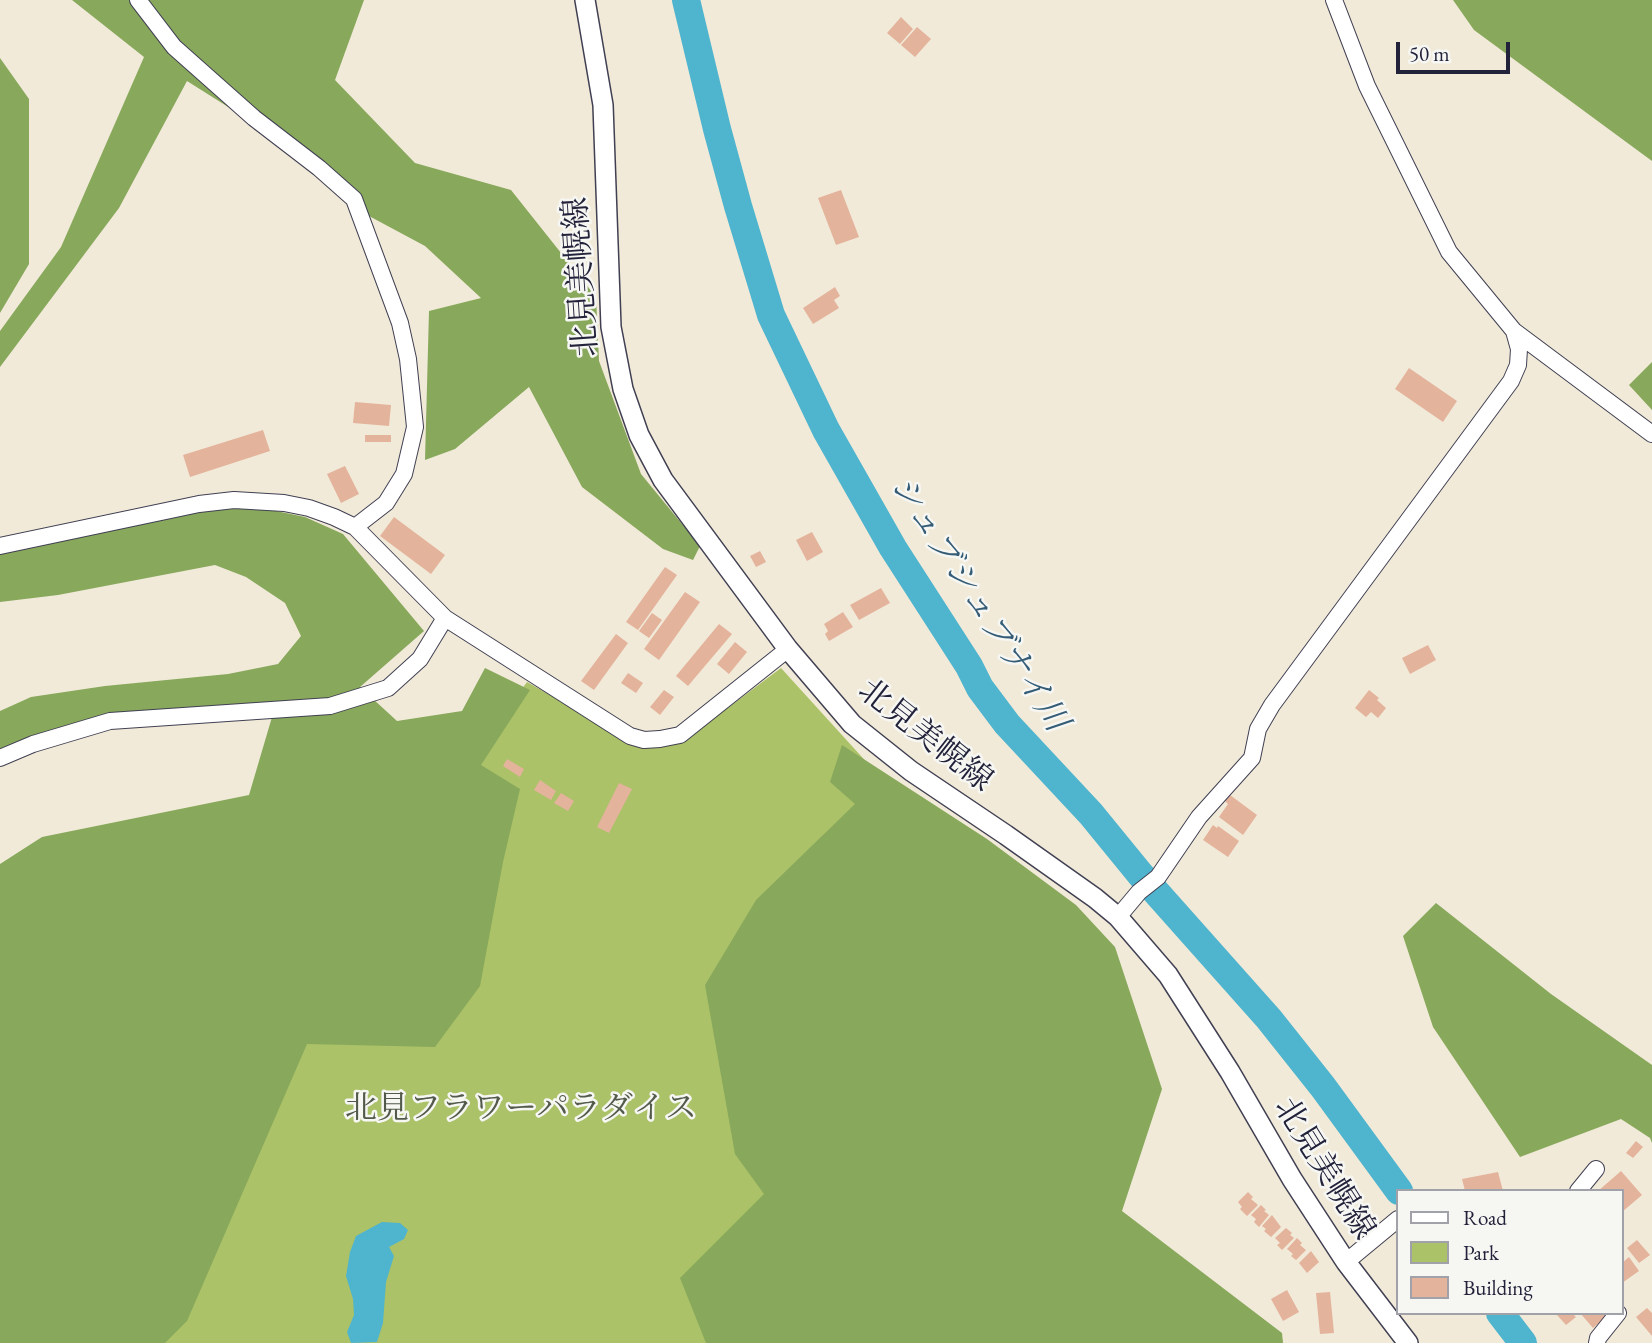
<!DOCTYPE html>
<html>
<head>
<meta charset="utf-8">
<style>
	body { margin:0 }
	#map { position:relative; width:1652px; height:1343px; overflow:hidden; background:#f1ead8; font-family:"EB Garamond",serif }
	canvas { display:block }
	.legend { position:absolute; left:1396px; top:1189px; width:228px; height:126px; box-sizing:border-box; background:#f6f6f2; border:2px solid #a1a1a9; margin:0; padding:9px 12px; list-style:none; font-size:21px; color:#22223b }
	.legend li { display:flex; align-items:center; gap:14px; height:35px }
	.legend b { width:35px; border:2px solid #a1a1a9 }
	.scale { position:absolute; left:1396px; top:42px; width:114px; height:32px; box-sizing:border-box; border:4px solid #22223b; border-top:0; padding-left:9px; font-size:21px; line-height:24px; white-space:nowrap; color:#22223b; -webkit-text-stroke:5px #f6f6f2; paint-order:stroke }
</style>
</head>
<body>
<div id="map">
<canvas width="1652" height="1343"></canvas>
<ul class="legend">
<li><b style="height:9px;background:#fff"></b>Road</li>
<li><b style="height:19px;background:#abc268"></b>Park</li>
<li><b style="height:19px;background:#e4b39c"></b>Building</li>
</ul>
<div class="scale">50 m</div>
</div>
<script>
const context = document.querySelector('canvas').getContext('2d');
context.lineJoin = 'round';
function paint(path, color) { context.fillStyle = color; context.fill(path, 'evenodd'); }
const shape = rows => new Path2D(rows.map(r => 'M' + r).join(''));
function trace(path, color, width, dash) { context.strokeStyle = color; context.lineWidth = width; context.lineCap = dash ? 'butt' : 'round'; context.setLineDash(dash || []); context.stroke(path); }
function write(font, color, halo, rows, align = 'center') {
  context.font = font + ' "EB Garamond","Noto Serif JP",serif'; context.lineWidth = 5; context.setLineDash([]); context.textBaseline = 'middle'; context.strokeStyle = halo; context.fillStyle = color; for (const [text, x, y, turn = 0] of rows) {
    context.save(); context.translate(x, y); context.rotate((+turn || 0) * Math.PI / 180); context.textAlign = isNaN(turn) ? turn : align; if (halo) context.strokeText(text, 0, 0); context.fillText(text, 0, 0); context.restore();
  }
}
const green = shape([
	[781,668,881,778,783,1179,783,1343,56,1343,469,760,527,682,640,746,709,722]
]);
const forest = shape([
	[72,0,364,0,335,80,415,163,511,190,596,297,599,361,641,474,700,546,693,560,663,549,582,487,529,387,455,449,425,460,429,311,481,298,425,246,369,216,309,158,187,81,119,208,0,367,0,331,61,247,144,57],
	[1453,0,1652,0,1652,161,1474,30],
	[0,58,29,99,29,264,0,313],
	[1652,362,1652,410,1629,385],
	[262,508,305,517,343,534,424,631,360,687,397,721,462,711,485,668,530,690,481,765,520,789,503,862,480,986,435,1047,307,1044,187,1321,165,1343,0,1343,0,864,42,837,249,795,272,717,131,712,0,750,0,711,31,697,105,686,228,674,278,664,301,636,285,603,246,577,215,565,58,595,0,602,0,553,204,510],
	[842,745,987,839,1076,905,1115,947,1162,1089,1122,1211,1282,1333,1283,1343,706,1343,680,1278,764,1194,735,1154,705,985,756,900,855,804,830,782],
	[1436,903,1551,994,1652,1065,1652,1143,1650,1138,1621,1119,1520,1157,1433,1027,1403,936]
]);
const water = shape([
	[382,1222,400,1223,408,1230,404,1239,389,1247,394,1256,386,1282,383,1323,377,1342,351,1343,347,1332,354,1315,353,1299,346,1276,350,1252,356,1236]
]);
const river = shape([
	[686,0,717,129,738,206,771,315,826,430,893,548,969,666,980,688,1007,724,1091,814,1140,874,1269,1019,1323,1087,1399,1191],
	[1500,1313,1523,1343]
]);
const building = shape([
	[901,17,913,29,900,44,887,33],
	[917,27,931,39,915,57,901,45],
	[841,190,859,237,836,245,818,198],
	[835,287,840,296,834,300,839,308,813,324,803,308],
	[1409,368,1457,401,1443,422,1395,389],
	[355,402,391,405,389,426,353,423],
	[263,430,270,451,190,477,183,455],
	[365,435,391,435,391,442,365,442],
	[345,466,359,494,341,503,327,474],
	[394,517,445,555,431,574,380,536],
	[812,532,823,552,807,561,796,540],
	[760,551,766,562,756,567,750,556],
	[665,567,677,575,638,630,626,622],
	[881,588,890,603,859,620,850,605],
	[685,592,700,602,659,660,644,649],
	[843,612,853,627,829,641,825,634,828,631,824,624],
	[652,613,662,620,649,638,639,631],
	[719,624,732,634,688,686,676,676],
	[616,634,628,643,594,690,581,681],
	[735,642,747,652,729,674,717,664],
	[1428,645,1436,660,1410,674,1402,658],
	[628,673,643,683,636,693,621,683],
	[664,690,674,697,660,715,650,707],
	[1369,690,1379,698,1377,700,1386,708,1378,718,1371,712,1366,717,1355,708],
	[507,759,524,769,520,777,503,766],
	[540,780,556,791,551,800,534,790],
	[619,783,632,789,609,833,597,827],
	[561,793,574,801,568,811,554,803],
	[1230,795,1257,815,1243,835,1219,817,1228,804,1225,801],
	[1213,825,1217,828,1218,826,1239,841,1228,857,1203,840],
	[1636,1141,1643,1147,1633,1158,1626,1153],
	[1621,1171,1642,1195,1622,1212,1622,1191,1598,1191],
	[1498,1172,1503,1191,1465,1191,1462,1179],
	[1248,1192,1253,1197,1251,1199,1258,1205,1247,1216,1240,1209,1242,1207,1238,1202],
	[1261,1205,1266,1210,1264,1211,1269,1215,1259,1227,1254,1222,1256,1219,1251,1215],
	[1272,1215,1281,1227,1271,1237,1264,1231,1266,1229,1262,1226],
	[1286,1228,1292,1233,1290,1235,1294,1238,1282,1250,1277,1245,1280,1243,1275,1238],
	[1297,1238,1302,1243,1300,1245,1306,1250,1296,1260,1291,1256,1293,1254,1287,1249],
	[1637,1240,1650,1255,1639,1263,1627,1248],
	[1311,1251,1319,1262,1307,1273,1299,1263],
	[1629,1257,1639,1271,1622,1283,1622,1263],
	[1287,1290,1299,1312,1283,1321,1271,1299],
	[1330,1292,1334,1333,1320,1334,1316,1293],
	[1647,1308,1652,1313,1652,1336,1636,1317],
	[1559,1313,1572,1313,1576,1317,1566,1325,1557,1315],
	[1580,1313,1610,1313,1593,1328]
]);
const minor = shape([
	[138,0,174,47,254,118,319,168,354,199,400,323,408,359,415,427,404,474,386,503,355,527],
	[1334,0,1367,86,1449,252,1514,331,1652,434],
	[0,546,199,504,234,500,284,503,309,508,334,517,355,527,445,618,630,736,644,740,660,739,680,735,788,649],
	[0,758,33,744,110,721,330,706,388,688,420,659,445,618],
	[1118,917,1139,892,1158,877,1199,817,1252,758,1258,729,1272,705,1511,381,1518,365,1519,349,1514,331],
	[1578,1191,1596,1169],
	[1346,1262,1398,1219],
	[1597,1343,1598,1338,1618,1313]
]);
const major = shape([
	[585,0,603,105,611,327,623,389,639,435,663,480,788,649,852,724,911,771,1006,835,1095,898,1118,917,1168,975,1230,1072,1292,1179,1346,1262,1408,1343]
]);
const streetNames = [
	["北見美幌線",582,277,-94],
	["北見美幌線",925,736,38],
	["北見美幌線",1324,1169,58]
];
const parkNames = [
	["北見フラワーパラダイス",521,1109]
];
const waterNames = [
	["シュブシュブナイ川",978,604,57]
];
paint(green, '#abc268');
paint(forest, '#88a85c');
paint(water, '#4fb4ce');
trace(river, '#4fb4ce', 28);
paint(building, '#e4b39c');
trace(minor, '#414053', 18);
trace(major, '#414053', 22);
trace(minor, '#fff', 16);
trace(major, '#fff', 19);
write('32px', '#22223b', '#f6f6f2', streetNames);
write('32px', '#525a4b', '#f6f6f2', parkNames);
write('italic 33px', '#345c76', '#f6f6f2', waterNames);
</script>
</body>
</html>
